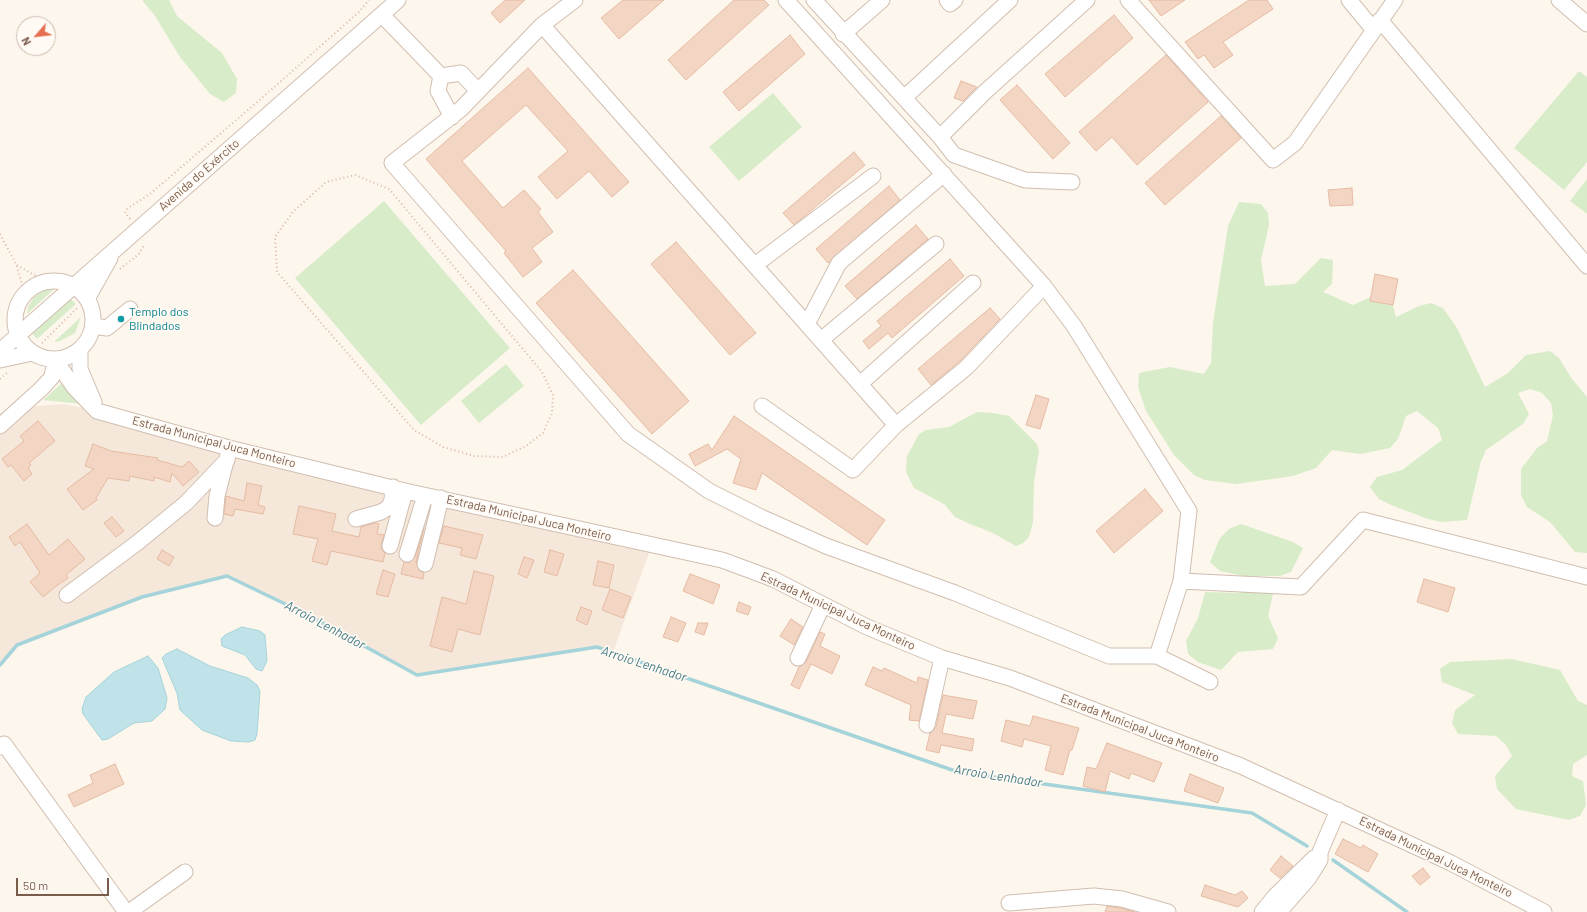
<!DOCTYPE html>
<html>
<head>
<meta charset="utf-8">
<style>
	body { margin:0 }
	#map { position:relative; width:1587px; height:912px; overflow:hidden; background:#fdf6ec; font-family:Barlow,sans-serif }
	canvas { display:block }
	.north { position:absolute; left:16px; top:16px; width:40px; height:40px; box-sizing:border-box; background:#fffaf3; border:1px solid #cabbb1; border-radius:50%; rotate:242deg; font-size:11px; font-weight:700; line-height:16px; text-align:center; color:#7a5c4d }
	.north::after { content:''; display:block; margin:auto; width:14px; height:18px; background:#e76f51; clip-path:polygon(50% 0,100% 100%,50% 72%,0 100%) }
	.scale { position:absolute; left:16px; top:878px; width:93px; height:18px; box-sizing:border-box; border:2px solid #7a5c4d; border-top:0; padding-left:5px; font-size:12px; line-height:14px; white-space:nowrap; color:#7a5c4d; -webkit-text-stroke:3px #fffaf3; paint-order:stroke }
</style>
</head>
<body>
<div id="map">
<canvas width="1587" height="912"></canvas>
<div class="north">N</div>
<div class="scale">50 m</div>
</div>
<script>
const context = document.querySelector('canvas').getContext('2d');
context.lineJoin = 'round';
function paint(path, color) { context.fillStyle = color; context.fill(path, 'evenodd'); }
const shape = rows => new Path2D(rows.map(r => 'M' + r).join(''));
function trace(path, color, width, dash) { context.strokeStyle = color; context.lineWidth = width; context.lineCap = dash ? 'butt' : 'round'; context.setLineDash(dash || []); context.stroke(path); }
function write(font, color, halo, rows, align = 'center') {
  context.font = font + ' Barlow,sans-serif'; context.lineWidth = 3.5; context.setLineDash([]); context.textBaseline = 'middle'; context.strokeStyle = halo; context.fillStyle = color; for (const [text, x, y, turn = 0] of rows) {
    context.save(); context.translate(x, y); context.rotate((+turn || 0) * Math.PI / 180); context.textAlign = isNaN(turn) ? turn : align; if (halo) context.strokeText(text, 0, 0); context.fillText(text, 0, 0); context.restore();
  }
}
const residential = shape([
	[64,404,97,411,652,545,613,652,597,647,417,675,306,614,227,576,142,597,17,645,0,665,0,426,22,407]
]);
const green = shape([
	[142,0,169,0,177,16,222,53,237,79,236,93,224,102,210,94,180,57,155,16],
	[1579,71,1587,77,1587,162,1564,190,1514,148],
	[773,93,802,127,739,181,709,147],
	[1587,179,1587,214,1570,201],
	[384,201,510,348,421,425,295,278],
	[1239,202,1261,204,1268,213,1269,225,1261,260,1265,286,1295,284,1321,258,1333,260,1332,284,1323,292,1353,305,1387,290,1396,282,1393,306,1396,317,1419,306,1431,303,1443,308,1457,328,1485,387,1508,373,1526,355,1550,351,1559,358,1572,379,1587,397,1587,553,1575,552,1550,522,1527,507,1521,495,1521,469,1537,448,1547,441,1553,415,1551,403,1542,393,1530,389,1518,393,1529,414,1523,424,1486,450,1481,461,1467,520,1441,522,1428,519,1391,505,1379,499,1370,487,1377,477,1402,470,1442,440,1438,428,1417,411,1406,416,1398,439,1390,448,1360,454,1332,450,1316,468,1293,476,1236,484,1205,480,1194,475,1174,455,1146,411,1138,387,1139,373,1170,367,1204,374,1211,363,1213,323,1228,226],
	[46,289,54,289,27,314,28,307,34,297],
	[70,298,76,304,37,339,31,332],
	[81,317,75,333,60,341,54,342],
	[506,364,524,386,479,423,461,401],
	[62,383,82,404,43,400],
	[977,412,993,413,1009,416,1037,444,1039,451,1034,482,1033,522,1029,537,1023,543,1016,546,993,533,970,524,955,517,944,504,914,488,906,472,907,456,919,434,926,430,949,427],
	[1241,524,1293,542,1303,548,1291,572,1280,576,1243,576,1220,571,1210,562,1220,538,1229,529],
	[1262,589,1273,594,1268,616,1278,638,1273,649,1238,652,1221,670,1198,662,1188,654,1186,641,1198,618,1205,592,1238,593],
	[1512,659,1560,670,1578,701,1587,705,1587,755,1573,764,1572,776,1583,781,1586,805,1580,816,1569,820,1516,809,1497,789,1495,776,1512,756,1506,745,1496,736,1458,734,1452,723,1455,710,1475,695,1442,682,1440,669,1450,662]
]);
const water = shape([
	[242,627,260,631,265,635,267,661,262,671,256,669,245,655,222,646,221,639,225,635,242,627],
	[177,649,210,666,248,678,257,685,260,691,257,734,255,740,249,742,231,741,202,730,180,710,177,693,162,658,166,654,177,649],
	[148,656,158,668,167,698,165,709,152,721,134,723,108,739,102,740,83,714,82,709,86,697,114,672,148,656]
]);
const stream = shape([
	[0,665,17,645,142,597,227,576,306,614,417,675,597,647,958,772,1252,813,1307,846],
	[1333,860,1407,912]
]);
const building = shape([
	[505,0,525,0,500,23,491,13,505,0],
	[623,0,664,0,619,39,601,18,623,0],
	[734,0,764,0,769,5,686,80,668,60,734,0],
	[1149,0,1185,0,1161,16,1149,0],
	[1249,0,1267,0,1273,9,1223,42,1233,55,1214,68,1204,55,1198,59,1185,42,1249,0],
	[1114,15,1133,38,1065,97,1045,74,1114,15],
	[790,35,805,54,739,111,723,92,790,35],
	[1166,55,1208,102,1137,165,1112,137,1096,151,1079,132,1166,55],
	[528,68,629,182,612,197,589,171,557,199,538,177,568,151,526,105,462,161,503,208,524,190,541,209,538,212,553,232,532,248,542,262,523,277,504,253,506,251,426,159,528,68],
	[961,81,977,87,963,101,954,98,961,81],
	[1017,85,1070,143,1053,159,1000,100,1017,85],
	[1221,116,1241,138,1165,205,1145,183,1221,116],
	[854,152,865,165,794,225,783,213,854,152],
	[889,186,900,200,828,263,816,249,889,186],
	[1352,188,1353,205,1330,206,1328,190,1352,188],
	[916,225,928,239,857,299,845,286,916,225],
	[676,242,756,333,730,355,651,264,676,242],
	[950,259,964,276,892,338,888,333,869,349,863,341,881,326,877,321,950,259],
	[573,270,689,401,652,434,536,303,573,270],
	[1375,274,1398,279,1393,305,1370,301,1375,274],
	[990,308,1000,319,960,361,931,385,918,369,990,308],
	[1036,395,1049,399,1040,429,1026,425,1036,395],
	[734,416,885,520,867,545,762,473,756,490,733,483,741,459,727,449,695,466,689,454,708,444,712,450,734,416],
	[38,421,55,441,29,463,31,465,28,468,32,474,24,481,11,465,8,467,2,459,24,441,20,436,38,421],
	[93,444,111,451,158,458,157,460,182,467,189,461,199,472,183,486,172,473,170,482,154,477,154,481,130,476,129,481,108,478,96,498,97,500,83,510,67,489,94,469,85,466,93,444],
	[247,483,262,486,258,505,265,507,263,514,235,509,233,516,224,514,226,496,244,501,247,483],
	[1145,489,1163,511,1114,553,1096,531,1145,489],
	[299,506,336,514,332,531,359,537,361,527,375,523,379,524,377,534,384,535,381,544,381,549,385,553,383,562,331,551,327,565,312,561,318,539,293,534,299,506],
	[112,517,124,531,116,537,104,523,112,517],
	[27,524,49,555,68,539,85,559,66,575,68,578,55,587,43,597,30,582,40,573,20,542,15,546,9,537,27,524],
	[444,526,483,535,476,559,460,555,462,548,439,543,444,526],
	[424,528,416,562,419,570,424,573,423,579,401,574,404,562,409,563,415,557,424,528],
	[162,550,174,557,169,566,157,559,162,550],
	[550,550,564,554,557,576,544,572,550,550],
	[524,557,534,560,527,578,518,574,524,557],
	[598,561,614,565,609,588,593,585,598,561],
	[383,570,395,574,388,597,376,594,383,570],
	[474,571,494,576,480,635,458,629,452,652,430,646,442,597,466,604,474,571],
	[690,574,720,585,713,604,683,591,690,574],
	[1424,579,1455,588,1448,612,1417,602,1424,579],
	[610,589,631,597,623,618,602,610,610,589],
	[739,602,751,607,748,615,736,611,739,602],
	[581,607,592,611,587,625,576,620,581,607],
	[671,617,686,623,678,642,663,637,671,617],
	[791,619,803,627,794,645,780,636,791,619],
	[698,623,708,623,704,635,695,632,698,623],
	[820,632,825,634,820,646,840,656,832,674,811,664,799,689,791,685,799,667,806,662,820,632],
	[873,667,882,671,884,668,917,683,918,677,928,680,919,721,909,720,911,705,865,685,873,667],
	[943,695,977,701,973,719,946,714,942,733,974,739,972,751,941,745,939,753,926,750,930,733,936,727,943,695],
	[1033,716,1079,728,1072,750,1070,750,1063,775,1045,770,1051,746,1024,739,1022,747,1001,741,1006,720,1030,726,1033,716],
	[1107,743,1162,763,1154,782,1131,773,1129,779,1110,771,1105,792,1083,786,1087,767,1096,769,1107,743],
	[115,764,124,784,74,807,68,795,93,783,90,775,115,764],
	[1190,774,1224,788,1218,803,1184,791,1190,774],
	[1343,839,1361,848,1363,845,1378,854,1368,872,1335,854,1343,839],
	[1281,856,1293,866,1280,878,1270,870,1281,856],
	[1423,868,1430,877,1420,885,1412,876,1423,868],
	[1205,885,1235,895,1242,891,1248,898,1238,907,1201,896,1205,885],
	[1107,906,1120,908,1135,912,1105,912,1107,906]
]);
const path = shape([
	[355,175,389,189,542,372,553,395,552,413,543,433,526,446,503,457,474,456,443,447,414,430,277,272,275,237,293,212,326,182,355,175],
	[130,219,125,213,128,208,150,194,263,97,359,12,369,0],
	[0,234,16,264,25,294],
	[17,265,46,282],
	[120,269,139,254,143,247,143,244],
	[42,343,77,308],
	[0,379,8,372]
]);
const minor = shape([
	[786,0,1044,286,1074,326,1189,511,1181,581,1157,656],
	[814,0,940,137,954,155,1025,180,1072,182],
	[947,0,950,4,955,0],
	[1128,0,1273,160,1295,143,1395,0],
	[1349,0,1373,29],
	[1559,0,1587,24],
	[382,15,441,76,438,91,452,117],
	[1380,20,1587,266],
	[542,25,575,0],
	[843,34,882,0],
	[441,76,461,73,478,91],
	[904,98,1010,0],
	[940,137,986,91,1087,0],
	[755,265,873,176],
	'15 320a39 39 0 1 1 78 0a39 39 0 1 1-78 0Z',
	[1044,286,966,368,896,425,542,25,461,109,392,163,628,434,709,491,761,517,826,546,955,593,1109,656,1157,656,1210,682],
	[87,299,110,258],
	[807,324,839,263,944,174],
	[93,326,107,328,130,309],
	[821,340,936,244],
	[80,350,80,369,94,402],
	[0,351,398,0],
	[0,360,32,353],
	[55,360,74,387,97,411,229,448,405,491,722,560,749,570,773,579,867,627,942,658,1010,678,1241,766,1451,863,1544,912],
	[860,384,973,283],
	[762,406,853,470,896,425],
	[0,426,42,388,52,377,55,360],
	[215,518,217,496,226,461],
	[356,519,381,512,389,507,392,500,393,487],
	[390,546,405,491],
	[407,554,425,496],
	[425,564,441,498],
	[1181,581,1301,587,1363,520,1587,577],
	[67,595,137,543,186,503,227,460,229,448],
	[798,658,823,605],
	[927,725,942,658],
	[0,747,4,744,126,912],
	[1009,903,1094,896,1122,899,1168,912],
	[129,912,185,872],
	[1262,912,1275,896,1314,858],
	[1279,912,1308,879,1320,860,1320,852,1338,810]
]);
const markers = [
	[121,319,4,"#0f9aa8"]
];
const streetNames = [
	["Avenida do Exército",199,175,-41],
	["Estrada Municipal Juca Monteiro",214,442,15],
	["Estrada Municipal Juca Monteiro",529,518,13],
	["Estrada Municipal Juca Monteiro",838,611,25],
	["Estrada Municipal Juca Monteiro",1140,728,21],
	["Estrada Municipal Juca Monteiro",1436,857,26]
];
const cultureNames = [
	["Templo dos",129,312],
	["Blindados",129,326]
];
const waterNames = [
	["Arroio Lenhador",325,625,28],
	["Arroio Lenhador",644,664,18],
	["Arroio Lenhador",998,776,9]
];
paint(residential, '#f5e8da');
paint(green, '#d8ecc9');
paint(water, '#bfe3e8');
trace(water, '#a5d3da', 1);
trace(stream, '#a5d3da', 3.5);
paint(building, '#f3d5c3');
trace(building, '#e6bba3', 1);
trace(minor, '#d1beb0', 17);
trace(path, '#d9b8a5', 2, [1, 3]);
trace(minor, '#fff', 15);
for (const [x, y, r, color] of markers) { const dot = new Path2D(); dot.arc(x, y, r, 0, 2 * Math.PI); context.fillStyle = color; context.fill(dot); trace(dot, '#fffaf3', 1.5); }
write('12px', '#7a5c4d', '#fffaf3', streetNames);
write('12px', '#0d838f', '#fffaf3', cultureNames, 'left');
write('italic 13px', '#437c86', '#fffaf3', waterNames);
</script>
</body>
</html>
